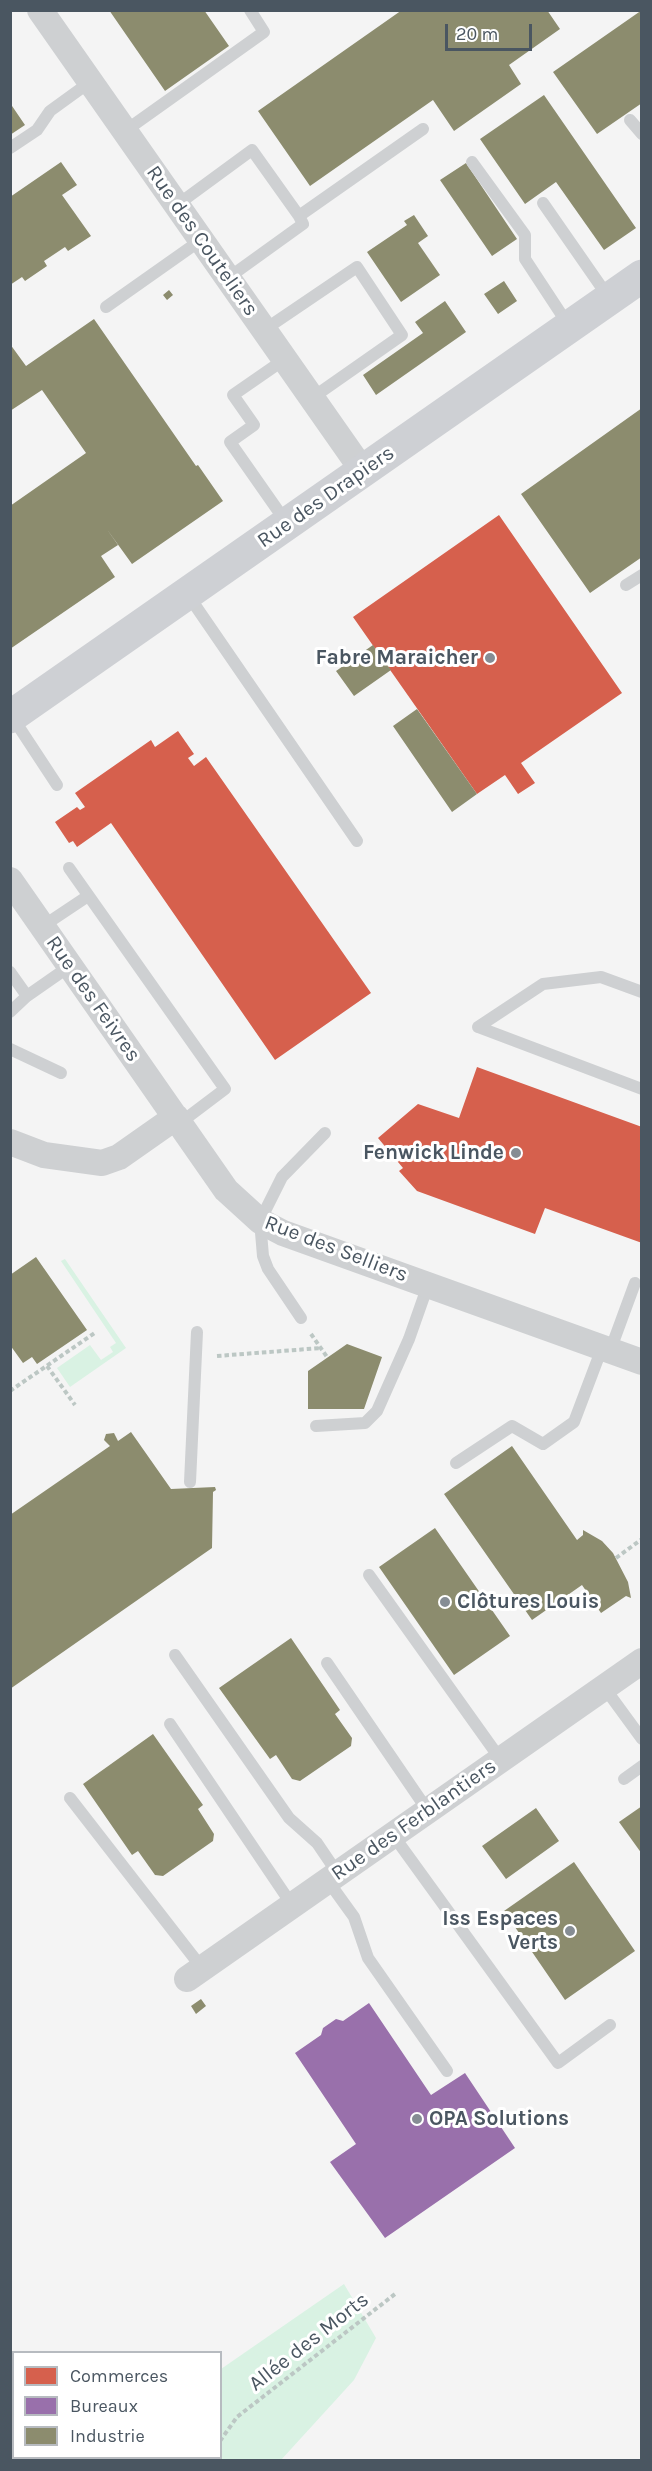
<!DOCTYPE html>
<html>
<head>
<meta charset="utf-8">
<style>
	body { margin:0 }
	#map { position:relative; width:652px; height:2471px; overflow:hidden; background:#f4f4f4; font-family:Karla,sans-serif }
	canvas { display:block }
	.frame { position:absolute; inset:0; border:12px solid #4a5661; pointer-events:none }
	.legend { position:absolute; left:12px; top:2351px; width:210px; height:108px; box-sizing:border-box; background:#fff; border:2px solid #b7bbc0; margin:0; padding:8px 10px; list-style:none; font-size:18px; color:#4a5661 }
	.legend li { display:flex; align-items:center; gap:12px; height:30px }
	.legend b { width:30px; border:2px solid #b7bbc0 }
	.scale { position:absolute; left:445px; top:24px; width:87px; height:27px; box-sizing:border-box; border:3px solid #4a5661; border-top:0; padding-left:8px; font-size:18px; line-height:21px; white-space:nowrap; color:#4a5661; -webkit-text-stroke:4px #fff; paint-order:stroke }
</style>
</head>
<body>
<div id="map">
<canvas width="652" height="2471"></canvas>
<div class="frame"></div>
<ul class="legend">
<li><b style="height:16px;background:#d6604d"></b>Commerces</li>
<li><b style="height:16px;background:#9970ab"></b>Bureaux</li>
<li><b style="height:16px;background:#8c8c6e"></b>Industrie</li>
</ul>
<div class="scale">20 m</div>
</div>
<script>
const context = document.querySelector('canvas').getContext('2d');
context.lineJoin = 'round';
function paint(path, color) { context.fillStyle = color; context.fill(path, 'evenodd'); }
const shape = rows => new Path2D(rows.map(r => 'M' + r).join(''));
function trace(path, color, width, dash) { context.strokeStyle = color; context.lineWidth = width; context.lineCap = dash ? 'butt' : 'round'; context.setLineDash(dash || []); context.stroke(path); }
function write(font, color, halo, rows, align = 'center') {
  context.font = font + ' Karla,sans-serif'; context.lineWidth = 6; context.setLineDash([]); context.textBaseline = 'middle'; context.strokeStyle = halo; context.fillStyle = color; for (const [text, x, y, turn = 0] of rows) {
    context.save(); context.translate(x, y); context.rotate((+turn || 0) * Math.PI / 180); context.textAlign = isNaN(turn) ? turn : align; if (halo) context.strokeText(text, 0, 0); context.fillText(text, 0, 0); context.restore();
  }
}
const green = shape([
	[65,1259,126,1348,70,1387,57,1368,90,1345,101,1360,113,1352,110,1347,116,1343,61,1261],
	[344,2284,376,2338,354,2380,281,2460,127,2460,129,2458,220,2458,221,2369]
]);
const shops = shape([
	[499,515,622,693,521,763,535,783,518,794,505,775,477,794,353,617],
	[178,731,194,754,188,758,194,766,206,757,371,993,275,1060,111,823,77,847,73,841,69,843,55,822,77,807,80,810,85,807,75,793,151,740,155,747],
	[477,1067,642,1127,642,1243,545,1208,535,1234,417,1191,399,1171,403,1168,378,1138,418,1104,459,1118]
]);
const offices = shape([
	[369,2003,431,2095,465,2073,515,2148,385,2238,330,2162,356,2144,295,2053,321,2035,323,2028,336,2019,343,2021]
]);
const industry = shape([
	[109,10,204,10,229,46,165,91],
	[402,10,547,10,560,29,509,65,521,84,454,131,433,100,310,186,258,111],
	[642,10,642,103,597,134,553,72],
	[544,95,636,228,604,250,556,182,525,204,480,139],
	[10,103,25,125,10,135],
	[61,162,77,185,62,195,91,236,68,251,65,247,44,261,47,266,25,281,22,277,10,285,10,197],
	[466,163,517,239,492,256,440,180],
	[414,215,428,236,418,243,440,275,401,302,367,252,407,225,404,221],
	[504,281,517,301,498,314,484,294],
	[169,290,173,295,167,300,163,295],
	[445,301,466,332,376,395,363,375,423,333,415,322],
	[94,319,196,466,198,465,223,501,132,564,106,528,118,545,101,556,115,577,10,649,10,506,86,453,42,390,10,411,10,344,26,366],
	[642,408,642,557,590,593,521,494],
	[373,645,391,670,354,696,336,671],
	[417,709,477,794,452,812,393,726],
	[36,1257,87,1330,37,1364,32,1357,23,1363,10,1345,10,1275],
	[347,1344,382,1357,364,1409,308,1409,308,1371],
	[131,1432,171,1489,215,1487,216,1490,213,1492,212,1548,10,1689,10,1515,110,1446,104,1440,106,1434,114,1433,118,1441],
	[512,1446,577,1540,583,1535,583,1530,602,1541,613,1553,628,1582,631,1598,626,1596,601,1613,582,1585,532,1620,444,1494],
	[435,1528,510,1636,454,1675,379,1567],
	[291,1638,340,1710,335,1714,352,1738,351,1746,300,1781,292,1779,276,1755,270,1759,219,1688],
	[153,1734,203,1805,198,1809,214,1834,213,1841,163,1876,155,1875,138,1851,132,1855,83,1784],
	[642,1806,642,1854,619,1822],
	[536,1808,559,1841,506,1879,482,1846],
	[574,1862,635,1951,565,2000,504,1911],
	[201,1999,206,2006,196,2014,191,2006]
]);
const path = shape([
	[311,1334,327,1357],
	[217,1356,321,1348],
	[47,1366,75,1405],
	[10,1391,96,1332],
	[616,1558,642,1539],
	[220,2441,237,2417,395,2294],
	[208,2460,210,2458]
]);
const lane = shape([
	[630,120,642,134],
	[125,131,264,32,250,10],
	[10,148,37,130,50,111,90,82],
	[472,162,525,235,525,259,569,326],
	[543,203,609,298],
	[177,205,252,150,299,216,303,224,228,278],
	[299,216,423,129],
	[106,307,201,240],
	[264,330,357,267,402,335,312,398],
	[285,359,233,395,254,425,230,442,286,522],
	[626,585,642,575],
	[188,595,357,841],
	[13,718,57,785],
	[69,868,225,1089,180,1123],
	[43,926,88,896],
	[10,972,27,996],
	[10,1012,27,996,70,966],
	[478,1027,543,984,601,977,642,992],
	[478,1027,642,1089],
	[10,1049,61,1073],
	[301,1318,268,1269,263,1256,260,1221,282,1177,325,1133],
	[610,1351,635,1283],
	[316,1426,365,1423,377,1411,409,1339,428,1285],
	[456,1463,512,1426,543,1444,574,1422,602,1348],
	[190,1482,197,1332],
	[369,1575,501,1760],
	[175,1655,289,1818,317,1843,338,1874],
	[327,1663,428,1811],
	[604,1687,642,1739],
	[170,1724,292,1905],
	[624,1779,642,1766],
	[70,1798,202,1968],
	[393,1835,558,2063,610,2025],
	[328,1881,354,1917,368,1958,447,2071]
]);
const street = shape([
	[40,10,363,471],
	[10,880,226,1190,260,1221,283,1233,642,1362],
	[10,1142,44,1155,102,1163,119,1157,176,1117],
	[187,1979,642,1661]
]);
const secondary = shape([
	[10,717,642,276]
]);
const markers = [
	[490,658,6,"#868d94"],
	[516,1153,6,"#868d94"],
	[445,1602,6,"#868d94"],
	[570,1931,6,"#868d94"],
	[417,2119,6,"#868d94"]
];
const streetNames = [
	["Rue des Couteliers",202,241,55],
	["Rue des Drapiers",326,497,-35],
	["Rue des Feivres",93,999,55],
	["Rue des Selliers",336,1249,21],
	["Rue des Ferblantiers",414,1820,-35],
	["Allée des Morts",309,2342,-38]
];
const poiNames = [
	["Fabre Maraicher",478,658],
	["Fenwick Linde",504,1153],
	["Clôtures Louis",457,1602,"left"],
	["Iss Espaces",558,1919],
	["Verts",558,1943],
	["OPA Solutions",429,2119,"left"]
];
paint(green, '#d9f2e3');
paint(shops, '#d6604d');
paint(offices, '#9970ab');
paint(industry, '#8c8c6e');
trace(path, '#bcc7c4', 4, [4.5, 3]);
trace(lane, '#ced0d2', 12);
trace(street, '#ced0d2', 26);
trace(secondary, '#ced0d4', 33);
for (const [x, y, r, color] of markers) { const dot = new Path2D(); dot.arc(x, y, r, 0, 2 * Math.PI); context.fillStyle = color; context.fill(dot); trace(dot, '#fff', 2); }
write('21px', '#4a5661', '#fff', streetNames);
write('bold 21px', '#4a5661', '#fff', poiNames, 'right');
</script>
</body>
</html>
